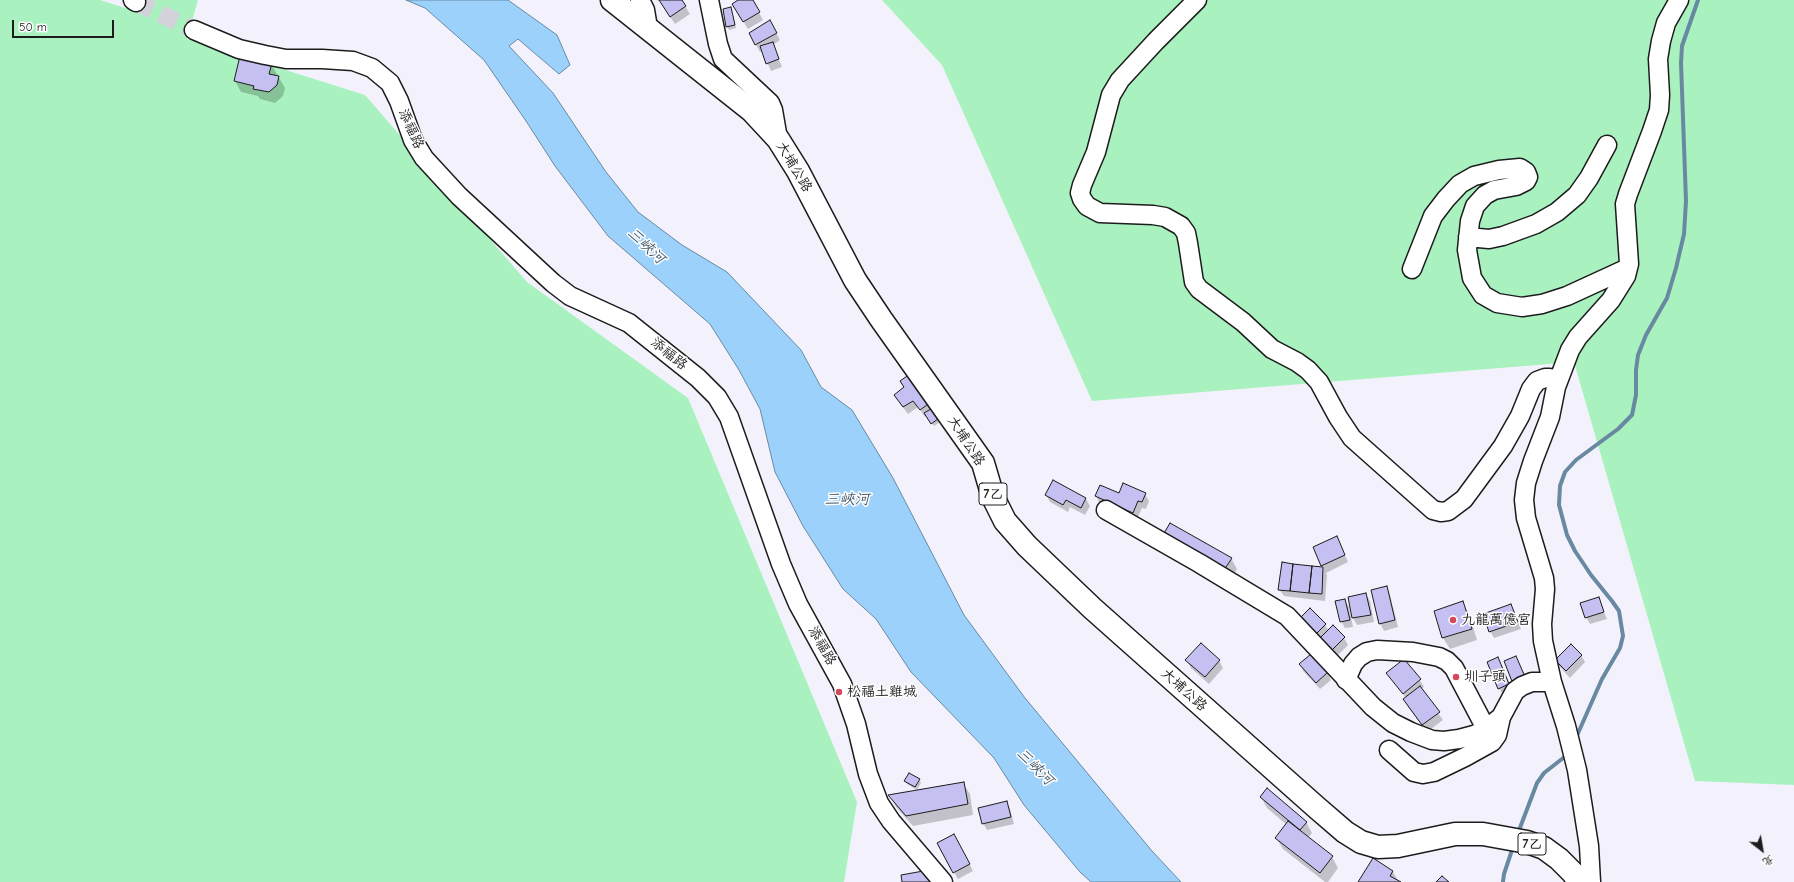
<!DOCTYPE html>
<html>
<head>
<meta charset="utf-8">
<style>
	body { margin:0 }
	#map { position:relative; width:1794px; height:882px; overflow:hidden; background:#f3f2fc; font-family:"Comic Neue","LXGW WenKai TC",sans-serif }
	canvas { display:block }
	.north { position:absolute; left:1742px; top:830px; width:40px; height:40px; -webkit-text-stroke:3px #fff; paint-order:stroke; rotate:149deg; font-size:11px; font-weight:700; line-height:16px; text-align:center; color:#1c1c1c }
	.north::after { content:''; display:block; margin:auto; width:14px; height:18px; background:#1c1c1c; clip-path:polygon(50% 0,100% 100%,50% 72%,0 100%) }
	.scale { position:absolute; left:12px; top:20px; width:102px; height:18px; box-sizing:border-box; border:2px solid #1c1c1c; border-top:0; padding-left:5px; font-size:12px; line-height:14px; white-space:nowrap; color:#1c1c1c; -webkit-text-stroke:3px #fff; paint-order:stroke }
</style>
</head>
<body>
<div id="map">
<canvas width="1794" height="882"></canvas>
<div class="north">北</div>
<div class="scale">50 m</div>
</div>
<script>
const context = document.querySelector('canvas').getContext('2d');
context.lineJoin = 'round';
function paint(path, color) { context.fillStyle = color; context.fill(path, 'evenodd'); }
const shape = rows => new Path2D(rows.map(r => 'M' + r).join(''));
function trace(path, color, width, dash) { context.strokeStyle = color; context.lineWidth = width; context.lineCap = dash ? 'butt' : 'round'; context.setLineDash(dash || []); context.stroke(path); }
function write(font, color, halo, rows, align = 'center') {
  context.font = font + ' "Comic Neue","LXGW WenKai TC",sans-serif'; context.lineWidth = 3; context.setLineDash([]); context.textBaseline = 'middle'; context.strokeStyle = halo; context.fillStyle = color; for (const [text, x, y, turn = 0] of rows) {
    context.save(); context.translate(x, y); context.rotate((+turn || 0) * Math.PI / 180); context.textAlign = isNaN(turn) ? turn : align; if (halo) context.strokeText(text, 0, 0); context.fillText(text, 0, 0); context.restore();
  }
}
const green = shape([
	[0,0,100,0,138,12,145,0,198,0,187,39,365,95,527,282,688,398,857,802,844,882,0,882],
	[882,0,1794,0,1794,785,1695,781,1574,362,1092,401,942,65]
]);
const water = shape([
	[406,0,508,0,557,35,570,65,559,74,518,39,509,46,553,93,606,172,638,212,682,245,727,272,801,350,821,387,852,410,893,478,964,615,1025,698,1152,851,1181,882,1091,882,1080,872,1024,805,994,758,911,672,876,619,843,589,803,526,775,472,760,409,739,370,710,324,608,236,555,166,526,121,484,60,425,8,406,0]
]);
const shadow = shape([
	[659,0,681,0,690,14,675,24],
	[740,0,752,0,763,20,748,29,733,4],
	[731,9,736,28,729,30,727,26],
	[770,22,780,40,773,45,782,67,771,71,762,51,760,52,750,33],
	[271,64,285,88,283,96,275,103,260,99,258,96,241,92,235,81],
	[905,387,935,407,943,420,934,426,927,415,925,417,918,407,908,414,899,402],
	[1053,481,1086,499,1090,506,1085,515,1070,507,1068,512,1050,502,1046,495],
	[1120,494,1145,494,1149,501,1146,509,1142,508,1137,519,1100,504,1096,496],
	[1340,544,1348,562,1326,573,1327,575,1325,601,1284,596,1279,589,1282,563,1324,568,1322,565],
	[1170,546,1231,558,1237,569,1231,580],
	[1386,587,1390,595,1398,627,1384,631,1380,623],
	[1366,594,1370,601,1374,622,1357,625,1353,618,1349,597],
	[1598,599,1607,619,1590,624,1586,617],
	[1345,600,1349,607,1353,627,1345,628,1341,621],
	[1463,603,1469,614,1477,640,1450,649,1443,638,1435,611],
	[1511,605,1521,629,1494,638,1490,631],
	[1310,610,1325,625,1329,631,1344,638,1348,645,1333,660,1318,643],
	[1581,655,1585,662,1570,678,1560,667,1556,660],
	[1404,660,1420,680,1424,687,1421,689,1443,720,1427,732,1408,707,1404,700,1406,698,1388,673],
	[1187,661,1219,661,1223,668,1209,684,1191,668],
	[1300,665,1327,673,1331,680,1320,689,1304,672],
	[1501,665,1513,691,1503,695,1499,688],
	[919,780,921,783,917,790,907,784,905,781],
	[963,783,970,794,973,815,913,826,896,807,890,796],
	[1261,797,1306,822,1312,833,1308,838,1332,857,1338,868,1328,882,1325,882,1283,849,1276,838,1287,825,1267,808],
	[1006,802,1010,809,1014,824,987,830,983,823],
	[958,842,973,871,958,879,954,872],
	[1373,860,1393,872,1399,882,1359,882]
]);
const stream = shape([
	[1575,740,1602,679,1620,648,1623,636,1619,611,1612,601,1591,575,1575,551,1567,535,1559,505,1560,486,1565,472,1576,460,1618,429,1632,415,1636,395,1636,370,1638,355,1646,335,1667,298,1676,268,1684,234,1686,201,1681,63,1682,46,1698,0],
	[1518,833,1537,783,1544,773,1567,755],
	[1503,882,1504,874,1513,847]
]);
const building = shape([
	[659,0,682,0,686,6,670,17,659,0],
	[738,0,753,0,760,12,743,22,732,4,738,0],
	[731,7,735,25,726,27,723,9,731,7],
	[770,20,777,33,755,45,749,33,770,20],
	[773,42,779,59,766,64,760,46,773,42],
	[240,56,272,63,269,74,279,76,277,85,269,92,253,89,254,86,234,81,240,56],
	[910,374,931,402,920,410,913,401,903,407,894,395,904,387,900,381,910,374],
	[936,406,942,416,931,424,924,413,936,406],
	[1053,480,1086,498,1081,508,1066,500,1063,505,1045,495,1053,480],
	[1123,483,1146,493,1142,502,1138,501,1133,513,1095,496,1100,485,1119,493,1123,483],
	[1170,523,1232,558,1224,570,1163,535,1170,523],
	[1337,536,1345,555,1321,566,1313,547,1337,536],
	[1282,562,1293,564,1290,591,1278,590,1282,562],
	[1293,564,1312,566,1309,593,1290,591,1293,564],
	[1312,566,1323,567,1322,594,1309,593,1312,566],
	[1387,586,1395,620,1379,624,1371,590,1387,586],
	[1366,593,1371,615,1352,618,1348,597,1366,593],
	[1599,597,1604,612,1585,618,1580,603,1599,597],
	[1345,599,1350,620,1340,622,1335,601,1345,599],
	[1463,601,1472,629,1442,638,1434,611,1463,601],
	[1511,604,1518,622,1489,632,1483,614,1511,604],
	[1310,608,1326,624,1313,637,1298,620,1310,608],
	[1333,625,1345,637,1328,654,1316,642,1333,625],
	[1201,643,1220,660,1205,677,1185,660,1201,643],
	[1571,644,1582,655,1566,671,1555,660,1571,644],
	[1311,654,1328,672,1316,683,1299,664,1311,654],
	[1516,656,1526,679,1513,684,1504,661,1516,656],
	[1498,657,1509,684,1498,689,1487,662,1498,657],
	[1404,659,1421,679,1403,694,1386,673,1404,659],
	[1420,686,1440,712,1422,725,1403,699,1420,686],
	[909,773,920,779,915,787,904,781,909,773],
	[964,782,968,804,906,816,888,795,964,782],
	[1267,788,1307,822,1300,830,1260,797,1267,788],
	[1007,801,1011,817,982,824,978,808,1007,801],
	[1288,821,1333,856,1320,873,1275,838,1288,821],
	[954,834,970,864,953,873,937,843,954,834],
	[1373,858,1393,871,1390,876,1401,882,1358,882,1373,858],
	[929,870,931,882,902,882,901,875,929,870],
	[1442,876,1449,882,1436,882,1442,876]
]);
const minorTunnel = shape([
	[136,2,194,30]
]);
const minor = shape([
	[133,0,136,2],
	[640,0,645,10,648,28],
	[709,0,718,44,723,59,770,103,773,110,778,139],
	[1197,0,1156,41,1120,80,1111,95,1096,152,1082,185,1080,193,1082,199,1087,206,1100,213,1153,215,1165,217,1181,226,1186,233,1188,243,1194,282,1199,289,1243,322,1272,349,1297,362,1308,370,1319,382,1338,417,1352,438,1433,510,1441,512,1448,511,1464,499,1503,446,1520,416,1531,389,1537,381,1545,378,1550,378,1554,381,1556,387],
	[194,30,239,49,265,55,286,59,322,59,353,61,372,68,390,83,399,101,413,140,424,158,459,196,553,283,570,296,629,323,698,378,717,397,729,417,781,564,798,604,842,684,856,724,868,774,879,803,891,821,943,882],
	[1468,237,1489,239,1503,236,1536,224,1557,212,1577,195,1589,178,1607,145],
	[1412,269,1433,216,1446,199,1460,184,1474,176,1499,170,1520,168,1526,172,1528,177,1526,181,1516,186,1494,190,1485,195,1475,206,1470,221,1467,250,1472,278,1483,295,1497,303,1522,307,1542,304,1567,296,1628,268],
	[1106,510,1199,563,1287,616,1373,707,1393,723,1411,732,1432,740,1444,741,1459,739,1474,735,1483,731,1501,717,1515,691,1522,686,1532,682,1552,682],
	[1346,680,1353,664,1359,657,1367,652,1377,650,1413,652,1439,657,1447,661,1454,668,1483,723],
	[1389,750,1414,772,1423,774,1434,772,1465,757,1492,742,1497,735,1501,717],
	[1591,882,1589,846,1577,770,1566,726,1552,682,1543,641,1542,624,1545,589,1544,578,1526,518,1524,500,1526,483,1533,461,1550,417,1556,387,1570,350,1578,337,1611,300,1626,276,1629,264,1625,204,1628,194,1652,131,1659,110,1660,95,1658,59,1661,41,1666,23,1679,0]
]);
const major = shape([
	[612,0,752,111,778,139,798,171,855,280,881,319,983,463,993,497,1005,521,1027,546,1092,608,1316,807,1345,832,1361,842,1378,847,1398,846,1455,834,1483,834,1527,842,1544,848,1559,859,1573,873,1579,882]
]);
const markers = [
	[1453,620,4,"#d1495b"],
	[1456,677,4,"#d1495b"],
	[839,692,4,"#d1495b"]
];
const shields = [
	[993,494,28],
	[1532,844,28]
];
const shieldNames = [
	["7乙",993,494],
	["7乙",1532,844]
];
const streetNames = [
	["添福路",411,129,66],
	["大埔公路",794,167,59],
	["添福路",669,354,39],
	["大埔公路",966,441,57],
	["添福路",822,646,61],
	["大埔公路",1184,690,42]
];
const poiNames = [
	["九龍萬億宮",1461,620],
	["圳子頭",1464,677],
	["松福土雞城",847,692]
];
const waterNames = [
	["三峽河",646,246,43],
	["三峽河",847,500],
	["三峽河",1035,767,45]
];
paint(green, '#a9f2bf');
paint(water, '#9bd1fa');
trace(water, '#6889a1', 1);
paint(shadow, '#0003');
trace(stream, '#6889a1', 4);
paint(building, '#c5c0f2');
trace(building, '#1c1c1c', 1);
trace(minorTunnel, '#d3d2da', 18, [18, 9]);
trace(minor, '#1c1c1c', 21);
trace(major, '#1c1c1c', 25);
trace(minor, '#fff', 18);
trace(major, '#fff', 22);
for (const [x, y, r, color] of markers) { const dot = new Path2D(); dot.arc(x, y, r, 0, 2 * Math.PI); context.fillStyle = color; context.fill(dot); trace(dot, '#fff', 1.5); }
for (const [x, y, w] of shields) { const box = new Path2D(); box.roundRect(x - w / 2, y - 11, w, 22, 3); context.fillStyle = '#fff'; context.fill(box); trace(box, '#1c1c1c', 1); }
write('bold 13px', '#1c1c1c', null, shieldNames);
write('14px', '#1c1c1c', '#fff', streetNames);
write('14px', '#1c1c1c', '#fff', poiNames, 'left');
write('italic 15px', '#485b6a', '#fff', waterNames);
</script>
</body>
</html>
